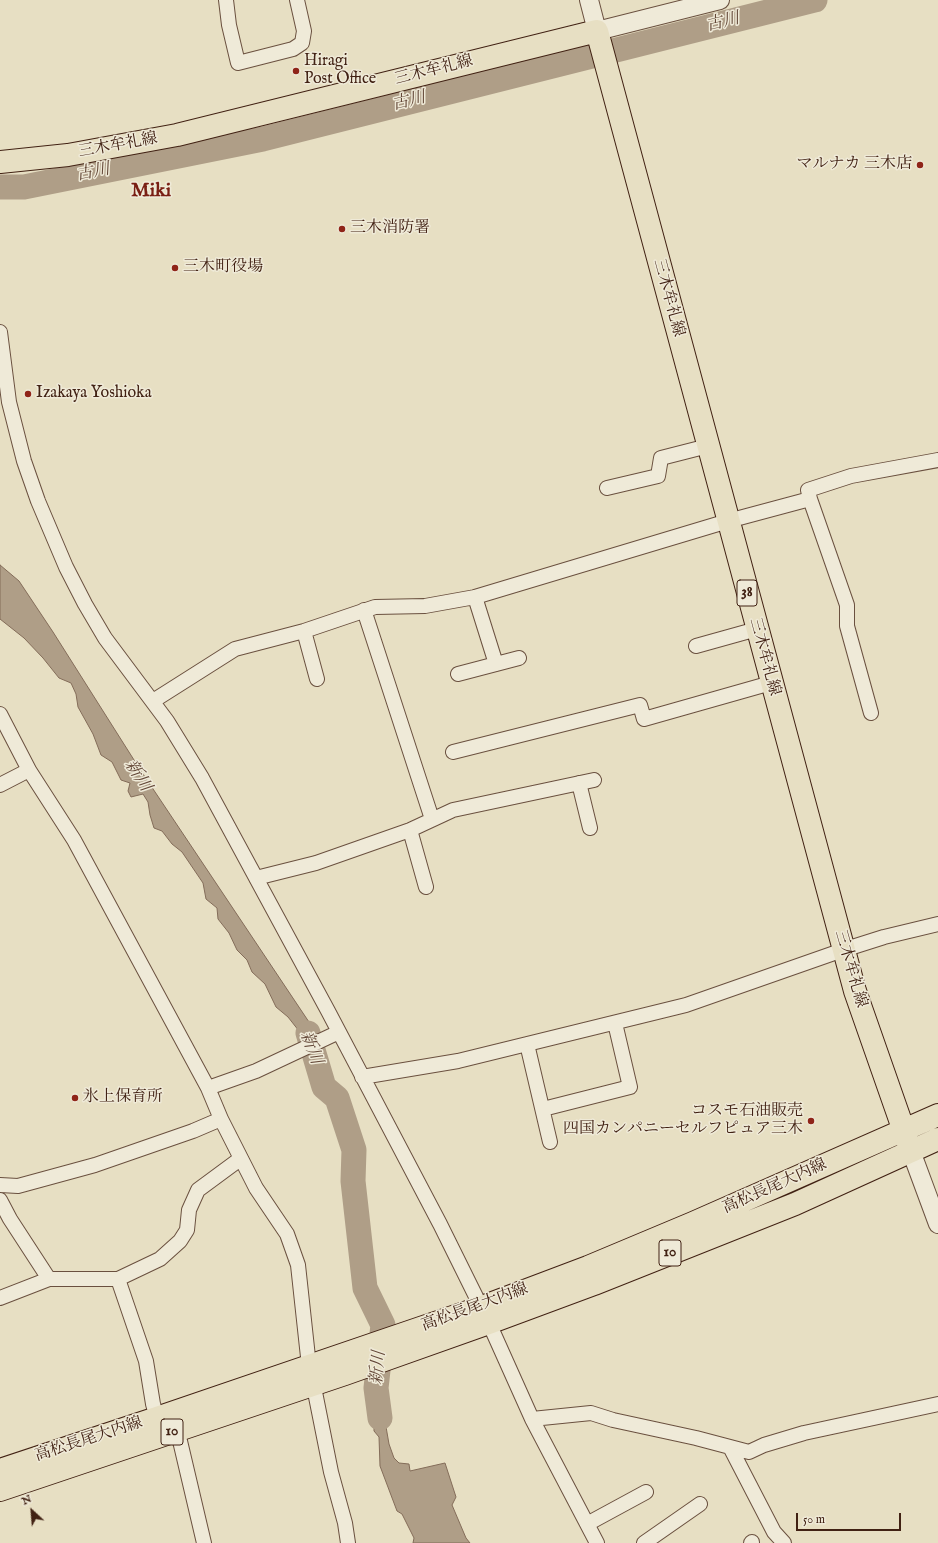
<!DOCTYPE html>
<html>
<head>
<meta charset="utf-8">
<style>
	body { margin:0 }
	#map { position:relative; width:938px; height:1543px; overflow:hidden; background:#e7dfc3; font-family:"IM FELL English",serif }
	canvas { display:block }
	.north { position:absolute; left:12px; top:1491px; width:40px; height:40px; -webkit-text-stroke:3px #efead8; paint-order:stroke; rotate:334deg; font-size:11px; font-weight:700; line-height:16px; text-align:center; color:#412113 }
	.north::after { content:''; display:block; margin:auto; width:14px; height:18px; background:#412113; clip-path:polygon(50% 0,100% 100%,50% 72%,0 100%) }
	.scale { position:absolute; left:796px; top:1513px; width:105px; height:18px; box-sizing:border-box; border:2px solid #412113; border-top:0; padding-left:5px; font-size:12px; line-height:14px; white-space:nowrap; color:#412113; -webkit-text-stroke:3px #efead8; paint-order:stroke }
</style>
</head>
<body>
<div id="map">
<canvas width="938" height="1543"></canvas>
<div class="north">N</div>
<div class="scale">50 m</div>
</div>
<script>
const context = document.querySelector('canvas').getContext('2d');
context.lineJoin = 'round';
function paint(path, color) { context.fillStyle = color; context.fill(path, 'evenodd'); }
const shape = rows => new Path2D(rows.map(r => 'M' + r).join(''));
function trace(path, color, width, dash) { context.strokeStyle = color; context.lineWidth = width; context.lineCap = dash ? 'butt' : 'round'; context.setLineDash(dash || []); context.stroke(path); }
function write(font, color, halo, rows, align = 'center') {
  context.font = font + ' "IM FELL English","Noto Serif JP",serif'; context.lineWidth = 3; context.setLineDash([]); context.textBaseline = 'middle'; context.strokeStyle = halo; context.fillStyle = color; for (const [text, x, y, turn = 0] of rows) {
    context.save(); context.translate(x, y); context.rotate((+turn || 0) * Math.PI / 180); context.textAlign = isNaN(turn) ? turn : align; if (halo) context.strokeText(text, 0, 0); context.fillText(text, 0, 0); context.restore();
  }
}
const water = shape([
	[0,565,19,581,53,632,141,771,315,1031,327,1063,317,1066,299,1031,288,1017,276,1007,265,984,252,972,247,960,237,950,229,933,218,919,217,908,206,899,203,883,182,852,172,844,162,831,154,828,150,815,148,802,143,794,131,797,128,791,130,783,121,780,112,762,101,755,93,734,78,707,76,694,71,683,59,678,43,658,24,638,0,619,0,565],
	[383,1383,381,1398,389,1444,394,1458,399,1463,409,1464,410,1471,445,1463,456,1497,452,1505,466,1538,470,1543,413,1543,414,1538,402,1514,397,1511,380,1466,379,1437,374,1431,374,1416,367,1389,383,1383]
]);
const river = shape([
	[0,187,24,187,263,139,815,0],
	[308,1033,324,1087,337,1098,354,1150,353,1181,365,1288,383,1325,376,1388,380,1418]
]);
const minor = shape([
	[226,0,229,25,238,63,293,49,302,43,304,31,297,0],
	[0,332,9,402,24,461,38,501,66,567,85,604,105,638,167,721,202,778,328,1011,440,1224,489,1323,532,1419,597,1543],
	[607,488,658,476,661,458,708,446],
	[810,499,847,605,847,626,871,713],
	[475,597,496,664],
	[364,610,432,819],
	[304,631,317,679],
	[696,646,757,629],
	[458,674,519,658],
	[153,701,235,649,304,631,375,607,425,606,475,597,728,521,810,499,808,490,851,476,938,460],
	[0,714,29,770,74,840,208,1088],
	[453,752,640,705,644,719,771,683],
	[579,783,590,828],
	[0,785,29,770],
	[410,830,426,887],
	[256,878,316,863,410,830,453,810,594,780],
	[527,1044,550,1142],
	[362,1077,458,1061,686,1005,843,950,884,937,938,924],
	[543,1109,630,1087,615,1023],
	[221,1119,256,1188,287,1234,298,1265,308,1357,331,1472,345,1523,348,1543],
	[0,1185,18,1186,95,1165,193,1131,221,1119,208,1088,256,1071,339,1032],
	[0,1200,10,1219,49,1279,118,1279,146,1361,153,1404,157,1418,170,1433,180,1441,204,1543],
	[118,1279,160,1259,180,1241,187,1230,189,1210,198,1190,240,1159],
	[0,1298,49,1279],
	[532,1419,591,1413,613,1420,696,1438,749,1452,764,1445,804,1433,938,1404],
	[730,1447,774,1532,784,1543],
	[587,1524,646,1492],
	[644,1543,700,1504],
	[751,1543,752,1542]
]);
const tertiary = shape([
	[589,0,597,31,720,0],
	[911,1151,938,1224]
]);
const primary = shape([
	[0,162,68,155,177,135,597,31,855,991,911,1151],
	[0,1470,157,1418,482,1307,588,1267,693,1223,938,1115],
	[0,1490,345,1374,489,1323,594,1284,795,1204,938,1139]
]);
const markers = [
	[296,71,4,"#8f2418"],
	[920,165,4,"#8f2418"],
	[342,229,4,"#8f2418"],
	[175,268,4,"#8f2418"],
	[28,394,4,"#8f2418"],
	[75,1098,4,"#8f2418"],
	[811,1121,4,"#8f2418"]
];
const shields = [
	[747,593,20],
	[670,1253,22],
	[172,1432,22]
];
const shieldNames = [
	["38",747,593],
	["10",670,1253],
	["10",172,1432]
];
const poiNames = [
	["Hiragi",304,62],
	["Post Office",304,80],
	["マルナカ 三木店",912,165,"right"],
	["三木消防署",350,229],
	["三木町役場",183,268],
	["Izakaya Yoshioka",36,394],
	["氷上保育所",83,1098],
	["コスモ石油販売",803,1112,"right"],
	["四国カンパニーセルフピュア三木",803,1130,"right"]
];
const streetNames = [
	["三木牟礼線",434,71,-14],
	["三木牟礼線",118,146,-10],
	["三木牟礼線",668,298,75],
	["三木牟礼線",764,657,75],
	["三木牟礼線",850,969,74],
	["高松長尾大内線",775,1187,-24],
	["高松長尾大内線",475,1308,-20],
	["高松長尾大内線",89,1440,-18]
];
const waterNames = [
	["古川",723,23,-14],
	["古川",409,102,-14],
	["古川",93,173,-11],
	["新川",137,776,57],
	["新川",310,1048,69],
	["新川",379,1368,-85]
];
const districtNames = [
	["Miki",151,192]
];
paint(water, '#af9e87');
trace(water, '#836c59', 1);
trace(river, '#af9e87', 25);
trace(minor, '#6a503f', 16);
trace(tertiary, '#6a503f', 20);
trace(primary, '#412113', 24);
trace(minor, '#efead8', 14);
trace(tertiary, '#efead8', 18);
trace(primary, '#e7dfc3', 22);
for (const [x, y, r, color] of markers) { const dot = new Path2D(); dot.arc(x, y, r, 0, 2 * Math.PI); context.fillStyle = color; context.fill(dot); trace(dot, '#efead8', 1.5); }
for (const [x, y, w] of shields) { const box = new Path2D(); box.roundRect(x - w / 2, y - 13, w, 26, 3); context.fillStyle = '#efead8'; context.fill(box); trace(box, '#412113', 1); }
write('bold 15px', '#412113', null, shieldNames);
write('16px', '#412113', '#efead8', poiNames, 'left');
write('16px', '#412113', '#efead8', streetNames);
write('italic 17px', '#624636', '#efead8', waterNames);
write('bold 20px', '#7a1f14', '#efead8', districtNames);
</script>
</body>
</html>
